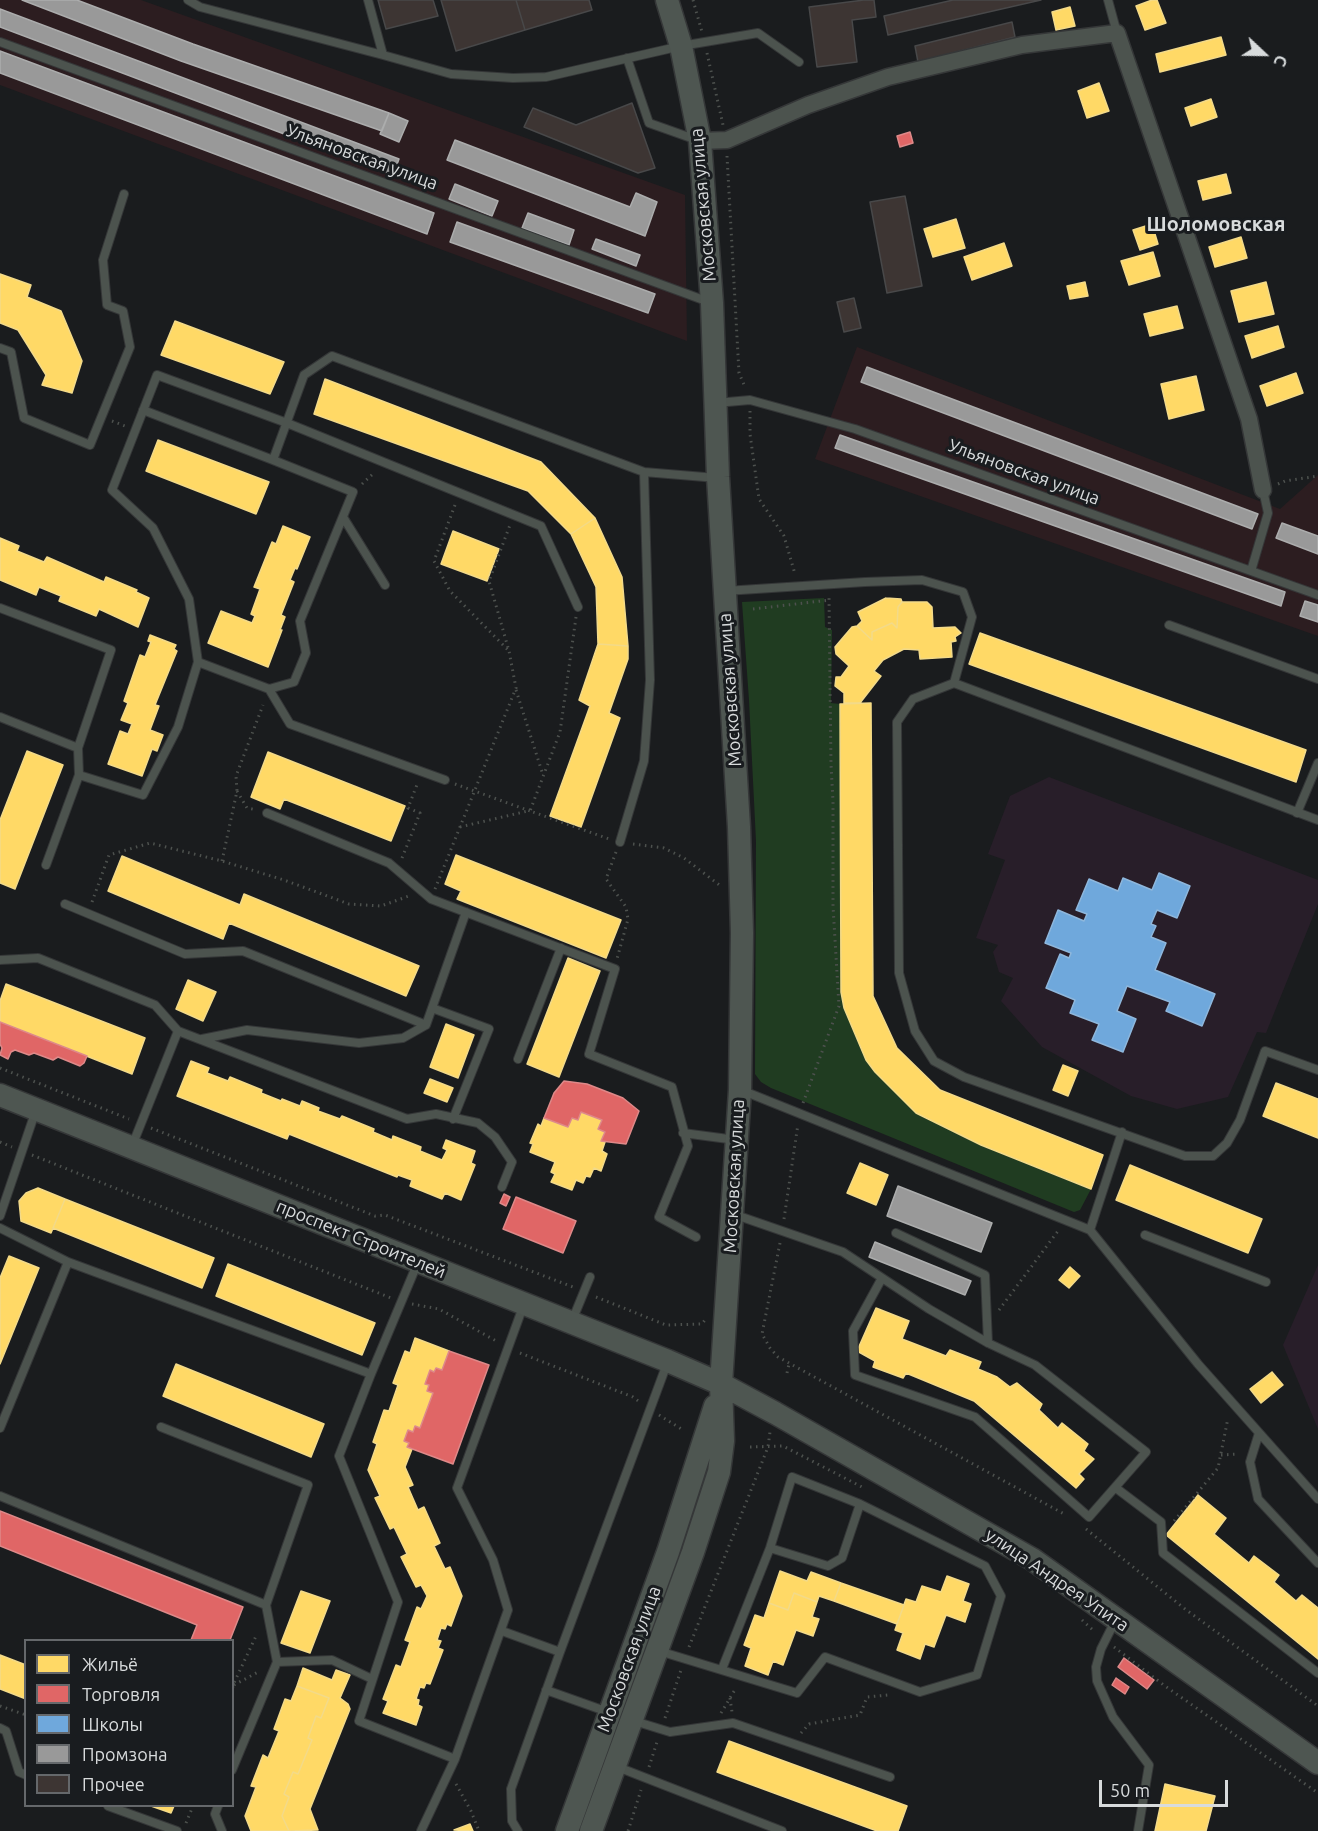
<!DOCTYPE html>
<html>
<head>
<meta charset="utf-8">
<style>
	body { margin:0 }
	#map { position:relative; width:1318px; height:1831px; overflow:hidden; background:#1a1c1e; font-family:Ubuntu,sans-serif }
	canvas { display:block }
	.legend { position:absolute; left:24px; top:1639px; width:210px; height:168px; box-sizing:border-box; background:#191c1f; border:2px solid #65686b; margin:0; padding:8px 10px; list-style:none; font-size:18px; color:#d8dbdc }
	.legend li { display:flex; align-items:center; gap:12px; height:30px }
	.legend b { width:30px; border:2px solid #65686b }
	.north { position:absolute; left:1234px; top:24px; width:60px; height:60px; -webkit-text-stroke:4px #191c1f; paint-order:stroke; rotate:112deg; font-size:16px; font-weight:700; line-height:24px; text-align:center; color:#d8dbdc }
	.north::after { content:''; display:block; margin:auto; width:21px; height:27px; background:#d8dbdc; clip-path:polygon(50% 0,100% 100%,50% 72%,0 100%) }
	.scale { position:absolute; left:1099px; top:1780px; width:129px; height:27px; box-sizing:border-box; border:3px solid #d8dbdc; border-top:0; padding-left:8px; font-size:18px; line-height:21px; white-space:nowrap; color:#d8dbdc; -webkit-text-stroke:4px #191c1f; paint-order:stroke }
</style>
</head>
<body>
<div id="map">
<canvas width="1318" height="1831"></canvas>
<ul class="legend">
<li><b style="height:16px;background:#ffd966"></b>Жильё</li>
<li><b style="height:16px;background:#e06666"></b>Торговля</li>
<li><b style="height:16px;background:#6fa8dc"></b>Школы</li>
<li><b style="height:16px;background:#999"></b>Промзона</li>
<li><b style="height:16px;background:#3d3533"></b>Прочее</li>
</ul>
<div class="north">С</div>
<div class="scale">50 m</div>
</div>
<script>
const context = document.querySelector('canvas').getContext('2d');
context.lineJoin = 'round';
function paint(path, color) { context.fillStyle = color; context.fill(path, 'evenodd'); }
const shape = rows => new Path2D(rows.map(r => 'M' + r).join(''));
function trace(path, color, width, dash) { context.strokeStyle = color; context.lineWidth = width; context.lineCap = dash ? 'butt' : 'round'; context.setLineDash(dash || []); context.stroke(path); }
function write(font, color, halo, rows, align = 'center') {
  context.font = font + ' Ubuntu,sans-serif'; context.lineWidth = 6; context.setLineDash([]); context.textBaseline = 'middle'; context.strokeStyle = halo; context.fillStyle = color; for (const [text, x, y, turn = 0] of rows) {
    context.save(); context.translate(x, y); context.rotate((+turn || 0) * Math.PI / 180); context.textAlign = isNaN(turn) ? turn : align; if (halo) context.strokeText(text, 0, 0); context.fillText(text, 0, 0); context.restore();
  }
}
const industrial = shape([
	[0,0,141,0,685,195,687,341,0,85],
	[857,347,1280,509,1318,475,1318,636,815,459]
]);
const education = shape([
	[1049,777,1318,880,1318,904,1266,1033,1257,1032,1228,1097,1177,1109,1131,1096,1042,1047,1001,1001,1013,978,999,972,993,952,998,945,976,938,1005,860,988,854,1010,796],
	[1318,1265,1318,1429,1283,1345]
]);
const green = shape([
	[824,598,825,627,832,630,831,703,840,704,841,992,844,1008,866,1060,875,1072,916,1113,981,1145,1091,1189,1080,1210,1074,1212,771,1088,761,1082,755,1074,756,841,749,700,742,602]
]);
const homes = shape([
	[1152,0,1157,0,1166,23,1145,30,1136,6,1152,0],
	[1070,7,1075,26,1056,30,1052,12,1070,7],
	[1221,37,1226,55,1160,72,1156,54,1221,37],
	[1099,83,1109,111,1087,118,1078,91,1099,83],
	[1211,99,1217,117,1191,126,1185,108,1211,99],
	[1226,174,1231,193,1203,200,1198,181,1226,174],
	[956,219,965,248,933,257,924,229,956,219],
	[1152,224,1158,244,1140,250,1133,230,1152,224],
	[1241,237,1247,258,1215,267,1209,247,1241,237],
	[1004,243,1012,266,972,280,964,257,1004,243],
	[1153,252,1160,276,1129,285,1121,261,1153,252],
	[0,274,31,285,27,297,61,311,82,361,72,393,42,385,46,375,18,330,0,323,0,274],
	[1085,282,1088,296,1070,299,1067,286,1085,282],
	[1266,282,1274,314,1239,322,1231,291,1266,282],
	[1177,306,1183,328,1150,336,1144,314,1177,306],
	[175,321,284,362,270,394,161,355,175,321],
	[1278,326,1284,347,1252,358,1245,336,1278,326],
	[1296,373,1303,393,1267,406,1260,386,1296,373],
	[1196,376,1204,410,1169,419,1161,384,1196,376],
	[325,379,541,462,595,518,571,534,528,491,314,414,325,379],
	[158,440,269,482,256,514,146,471,158,440],
	[595,518,622,577,628,646,598,644,596,587,571,534,595,518],
	[283,526,310,537,297,569,295,568,290,580,294,582,281,615,285,617,280,630,282,630,268,667,208,643,221,611,252,623,255,616,251,614,260,589,254,587,272,542,276,544,283,526],
	[453,531,499,549,487,581,441,564,453,531],
	[0,538,19,546,17,551,44,562,47,557,104,582,106,577,137,590,136,592,149,598,138,627,99,609,96,616,59,601,61,596,39,587,36,595,0,580,0,538],
	[886,598,901,599,902,602,898,607,897,628,892,623,872,632,872,640,857,626,862,621,858,612,886,598],
	[902,602,927,602,932,607,933,628,955,627,961,633,955,637,956,641,951,642,952,657,920,659,919,650,904,649,883,660,874,671,881,676,860,703,844,703,844,693,835,686,836,677,841,677,849,666,836,654,835,647,852,627,857,626,872,640,872,632,892,623,897,628,898,607,902,602],
	[980,633,1306,750,1296,782,969,664,980,633],
	[150,635,176,645,174,649,177,651,155,705,159,706,150,730,163,735,157,751,152,749,142,776,108,764,120,731,128,734,132,724,121,720,128,703,124,701,140,655,145,657,151,642,148,641,150,635],
	[598,644,628,646,628,659,609,713,620,718,581,827,550,816,590,706,579,700,598,644],
	[871,703,873,996,897,1048,940,1090,1103,1155,1091,1189,981,1145,916,1113,875,1072,866,1060,844,1008,841,992,840,704,871,703],
	[27,751,63,765,15,889,0,883,0,820,27,751],
	[268,752,405,806,391,841,284,799,280,809,251,797,268,752],
	[456,855,621,920,606,958,457,899,461,891,445,884,456,855],
	[122,856,240,905,244,894,419,966,406,996,229,923,223,939,108,891,122,856],
	[568,958,600,971,559,1077,527,1064,568,958],
	[188,980,216,992,203,1021,176,1009,188,980],
	[6,984,145,1038,132,1074,0,1022,0,1001,6,984],
	[446,1024,474,1035,458,1078,430,1067,446,1024],
	[191,1061,209,1068,207,1073,228,1081,230,1077,262,1090,261,1093,281,1101,282,1099,300,1106,302,1101,319,1108,318,1111,340,1119,342,1116,374,1129,373,1132,392,1140,393,1136,421,1147,420,1151,442,1160,447,1150,443,1148,446,1140,475,1151,471,1163,475,1165,461,1200,445,1193,442,1199,410,1186,412,1180,398,1175,397,1177,289,1134,287,1139,177,1096,191,1061],
	[1063,1065,1078,1071,1068,1096,1053,1090,1063,1065],
	[430,1079,453,1088,447,1102,424,1093,430,1079],
	[1276,1083,1318,1099,1318,1138,1263,1116,1276,1083],
	[581,1112,602,1120,598,1129,605,1132,601,1141,605,1142,602,1151,607,1154,601,1171,594,1168,590,1177,586,1176,583,1183,576,1180,572,1190,551,1182,555,1174,551,1172,555,1162,530,1152,533,1144,530,1143,538,1124,541,1126,544,1118,568,1127,572,1118,578,1120,581,1112],
	[860,1163,888,1175,876,1205,847,1193,860,1163],
	[1130,1165,1262,1219,1248,1253,1116,1200,1130,1165],
	[38,1188,65,1199,51,1233,21,1221,19,1201,26,1193,38,1188],
	[65,1199,214,1258,202,1288,53,1228,65,1199],
	[9,1256,39,1268,0,1364,0,1278,9,1256],
	[228,1264,375,1323,362,1355,216,1296,228,1264],
	[1070,1267,1080,1276,1069,1288,1059,1280,1070,1267],
	[876,1308,909,1321,902,1339,946,1356,950,1350,981,1362,978,1369,997,1377,1010,1387,1017,1383,1042,1404,1039,1410,1058,1428,1062,1423,1088,1444,1084,1451,1094,1459,1079,1474,1084,1479,1076,1488,974,1401,906,1373,903,1378,873,1367,875,1361,857,1351,876,1308],
	[415,1338,449,1351,442,1370,436,1368,434,1372,430,1370,425,1384,429,1385,427,1391,433,1393,420,1428,415,1426,413,1432,408,1430,404,1441,409,1443,407,1447,412,1449,405,1467,413,1485,408,1487,418,1510,424,1507,440,1543,434,1546,445,1569,450,1567,462,1596,451,1626,447,1624,445,1629,441,1628,437,1640,441,1641,438,1648,443,1650,430,1684,426,1683,424,1688,420,1687,416,1699,419,1700,418,1705,422,1707,416,1725,383,1713,388,1701,383,1699,396,1665,401,1667,410,1642,405,1640,417,1607,421,1609,427,1596,421,1585,416,1587,401,1557,407,1554,394,1527,390,1529,375,1498,380,1496,368,1470,377,1444,373,1442,384,1410,389,1411,398,1385,393,1383,405,1351,410,1353,415,1338],
	[176,1364,324,1424,311,1457,163,1396,176,1364],
	[1272,1372,1283,1385,1261,1403,1250,1389,1272,1372],
	[1198,1495,1226,1518,1214,1534,1249,1563,1254,1556,1279,1575,1274,1582,1296,1601,1302,1595,1318,1608,1318,1659,1166,1535,1198,1495],
	[780,1571,807,1581,811,1572,841,1583,834,1601,819,1596,817,1602,794,1593,788,1610,769,1603,780,1571],
	[947,1576,969,1584,963,1601,971,1604,965,1622,946,1615,934,1647,925,1644,920,1659,897,1650,903,1633,895,1630,906,1599,916,1602,922,1586,941,1592,947,1576],
	[841,1583,904,1605,897,1624,834,1601,841,1583],
	[301,1591,330,1601,310,1653,281,1643,301,1591],
	[794,1593,817,1602,812,1617,819,1619,813,1636,796,1630,783,1665,773,1661,768,1675,745,1666,751,1648,744,1645,755,1615,764,1618,769,1603,788,1610,794,1593],
	[0,1655,26,1665,26,1699,0,1689,0,1655],
	[303,1668,332,1680,336,1670,350,1675,340,1698,348,1704,350,1709,310,1809,318,1830,289,1831,282,1816,289,1797,284,1794,293,1772,298,1774,312,1740,308,1738,316,1716,321,1718,329,1698,297,1686,303,1668],
	[297,1686,329,1698,321,1718,316,1716,308,1738,312,1740,298,1774,293,1772,284,1794,289,1797,282,1816,289,1831,251,1831,245,1816,256,1787,251,1786,263,1755,268,1758,279,1731,274,1729,285,1699,291,1701,297,1686],
	[729,1741,907,1806,898,1831,877,1831,717,1772,729,1741],
	[1165,1784,1215,1796,1206,1831,1155,1831,1165,1784],
	[151,1806,174,1806,171,1813,151,1806],
	[470,1824,473,1831,454,1830,470,1824]
]);
const shops = shape([
	[910,132,913,143,900,147,897,136,910,132],
	[0,1022,87,1056,84,1063,80,1066,58,1057,53,1060,34,1053,29,1055,15,1050,11,1052,8,1059,0,1055,2,1048,0,1044,0,1022],
	[564,1081,587,1084,623,1098,639,1111,626,1144,601,1141,605,1132,598,1129,602,1120,581,1112,578,1120,572,1118,568,1127,544,1118,554,1093,564,1081],
	[504,1194,510,1197,506,1206,500,1203,504,1194],
	[516,1197,576,1221,563,1253,503,1229,516,1197],
	[449,1351,489,1365,453,1464,407,1447,409,1443,404,1441,408,1430,413,1432,415,1426,420,1428,433,1393,427,1391,429,1385,425,1384,430,1370,434,1372,436,1368,442,1370,449,1351],
	[0,1511,243,1607,230,1640,191,1640,197,1625,0,1546,0,1511],
	[1124,1658,1154,1680,1147,1689,1118,1667,1124,1658],
	[1116,1678,1129,1687,1125,1694,1112,1685,1116,1678]
]);
const schools = shape([
	[1159,873,1190,886,1177,918,1157,910,1151,924,1156,926,1151,937,1166,943,1155,970,1215,994,1202,1026,1166,1011,1170,1002,1127,986,1117,1011,1136,1019,1123,1052,1092,1040,1099,1024,1070,1013,1075,1000,1046,988,1060,954,1069,958,1071,953,1045,943,1058,910,1084,921,1087,914,1076,910,1089,879,1118,891,1123,878,1152,890,1159,873]
]);
const industry = shape([
	[22,0,77,0,193,44,389,113,382,131,181,61,22,0],
	[0,9,399,159,393,175,0,27,0,9],
	[0,51,434,213,427,234,0,73,0,51],
	[389,113,408,121,399,142,380,134,389,113],
	[455,140,630,207,636,193,657,202,645,236,447,160,455,140],
	[455,184,498,201,492,216,449,199,455,184],
	[528,213,574,230,569,245,522,228,528,213],
	[457,222,655,294,648,313,450,242,457,222],
	[596,239,640,255,636,266,592,249,596,239],
	[867,367,1258,514,1252,529,861,382,867,367],
	[840,435,1285,592,1281,606,835,448,840,435],
	[1282,523,1318,536,1318,554,1276,538,1282,523],
	[1305,601,1318,605,1318,622,1300,616,1305,601],
	[898,1186,992,1223,981,1252,887,1216,898,1186],
	[875,1242,971,1281,965,1295,869,1257,875,1242]
]);
const building = shape([
	[378,0,433,0,438,16,386,29,378,0],
	[441,0,516,0,525,30,456,51,441,0],
	[516,0,589,0,592,10,525,30,516,0],
	[864,0,874,0,876,17,852,20,857,62,817,67,809,7,864,0],
	[953,0,1041,0,888,35,884,16,953,0],
	[1012,22,1015,37,918,62,915,46,1012,22],
	[632,103,655,168,638,173,524,127,533,108,576,125,632,103],
	[905,196,922,286,887,293,870,202,905,196],
	[854,298,861,328,844,332,837,302,854,298]
]);
const path = shape([
	[693,0,702,32],
	[707,53,723,125],
	[727,156,739,373,745,387],
	[750,411,750,434,759,499,784,536,795,574],
	[112,421,125,426],
	[362,484,375,472],
	[1278,484,1285,481,1318,476],
	[455,505,434,561,450,591,508,650],
	[753,609,830,600],
	[576,617,560,732,530,811,609,839],
	[516,690,543,775],
	[455,784,530,811],
	[237,791,247,808,257,810],
	[460,827,528,811],
	[633,844,664,848,684,858,722,887],
	[616,852,606,879,626,907,628,919,617,959],
	[402,858,420,813,408,808,418,782],
	[222,861,237,791,236,776,263,705],
	[435,889,516,688,509,651,489,581,510,525],
	[92,902,109,855,150,843,222,861,284,880,349,904,381,906,409,896],
	[0,1068,129,1119],
	[803,1103,839,1006,833,906,833,801,831,765,829,597],
	[151,1128,375,1216,385,1215,573,1287],
	[0,1142,12,1147],
	[32,1155,391,1298],
	[784,1219,798,1124],
	[780,1243,762,1334,770,1348,778,1357,1066,1515],
	[596,1297,666,1325,702,1324,705,1320],
	[412,1304,439,1309,498,1342],
	[999,1310,1058,1231],
	[520,1353,633,1397,641,1403],
	[787,1373,789,1364],
	[659,1415,683,1430],
	[750,1447,783,1446,862,1487],
	[1221,1455,1239,1454],
	[1174,1521,1218,1468,1228,1418],
	[1086,1529,1185,1609,1318,1706],
	[1082,1620,1095,1632],
	[689,1647,768,1447,770,1432],
	[1114,1647,1165,1686,1318,1793],
	[234,1685,260,1671],
	[232,1694,233,1685,256,1636],
	[730,1698,732,1712],
	[0,1706,26,1715],
	[721,1713,736,1688],
	[665,1718,681,1670],
	[801,1733,809,1724,860,1715,867,1697,888,1695],
	[649,1767,657,1742],
	[456,1784,471,1811,479,1831],
	[186,1823,193,1806],
	[628,1831,641,1790]
]);
const lane = shape([
	[188,0,200,7,383,55],
	[368,0,383,55,451,74,513,78,546,77,681,46,758,33,799,62],
	[1108,0,1117,33],
	[0,42,709,302],
	[627,58,649,123,697,140],
	[0,348,11,352,24,418,90,445,130,347,123,311,107,305,103,260,124,194],
	[716,403,750,400,855,429,1318,595],
	[143,410,273,460],
	[343,517,385,585],
	[1251,571,1268,513,1263,490],
	[725,591,865,582,922,580,963,592,972,617,954,683],
	[0,608,111,650,78,748],
	[1169,625,1318,679],
	[198,662,269,689,294,682,306,653,300,621,353,492,273,460,304,375,332,356,644,472,717,478],
	[269,689,290,724,445,780],
	[0,717,78,748,79,775,46,865],
	[79,775,143,795,178,727,198,662,189,599,153,528,112,490,157,375,287,423,541,526,578,607],
	[267,813,389,863,431,899,615,969,589,1054,672,1087,688,1146,659,1217,696,1237],
	[1297,813,1318,763],
	[1318,820,954,683,913,699,897,722,899,973,915,1031,934,1061,964,1077,1185,1156,1213,1156,1227,1143,1240,1120,1265,1051,1318,1070],
	[620,842,644,761,650,680,644,472],
	[65,904,185,954,243,951,426,1025],
	[0,960,38,958,155,1005,178,1031,132,1146],
	[432,1008,489,1029,453,1119],
	[178,1031,407,1119,436,1114,478,1123,495,1137,512,1162,502,1187],
	[202,1039,247,1030,359,1043,403,1038,426,1025,466,912],
	[518,1059,561,948],
	[741,1090,1090,1230,1198,1364,1318,1499],
	[683,1133,736,1140],
	[733,1214,843,1252,929,1309,988,1343,1035,1365,1146,1452,1089,1517,975,1417,855,1375,853,1331,882,1278],
	[0,1216,36,1110],
	[0,1228,68,1262,371,1374],
	[1090,1230,1122,1132],
	[896,1233,985,1275,988,1343],
	[1145,1235,1266,1282],
	[418,1262,371,1374,339,1456,398,1602,359,1721,455,1759],
	[572,1321,590,1277],
	[161,1427,308,1485,266,1605,277,1662],
	[0,1428,68,1262],
	[1259,1433,1250,1462,1258,1499,1318,1563],
	[1116,1488,1161,1522,1163,1553,1318,1673],
	[0,1496,266,1605],
	[770,1548,828,1566,842,1558,860,1504],
	[1116,1619,1101,1649,1096,1667,1097,1681,1113,1717,1149,1765,1138,1831],
	[502,1631,560,1652],
	[659,1651,797,1693,825,1657,920,1692,977,1675,1001,1596,985,1566,860,1504,792,1477,770,1548,722,1669],
	[546,1690,608,1712],
	[631,1720,670,1732,733,1723,890,1777],
	[0,1728,6,1731,19,1772,26,1775],
	[615,1766,782,1831],
	[232,1770,277,1662,332,1660,372,1679],
	[108,1806,177,1831],
	[218,1806,215,1814,222,1831],
	[421,1831,455,1759,508,1610,493,1560,457,1488,524,1304],
	[518,1831,512,1821,511,1789,560,1652,668,1361]
]);
const street = shape([
	[700,141,727,140,808,105,888,77,1022,45,1117,33,1249,419,1263,490]
]);
const secondary = shape([
	[0,1095,668,1361,721,1384,775,1413,1032,1559,1318,1763],
	[567,1831,668,1552,715,1406],
	[591,1831,693,1552,719,1472,723,1441,721,1384,740,1090,742,933,739,827,718,477,712,303,700,141,681,46,667,0]
]);
const streetNames = [
	["Ульяновская улица",362,157,20],
	["Московская улица",703,205,-95],
	["Ульяновская улица",1024,472,20],
	["Московская улица",730,690,-94],
	["Московская улица",734,1176,-87],
	["проспект Строителей",361,1239,22],
	["улица Андрея Упита",1057,1580,34],
	["Московская улица",629,1659,-70]
];
const neighbourhoodNames = [
	["Шоломовская",1216,224]
];
paint(industrial, '#2c1d20');
paint(education, '#281e29');
paint(green, '#203c21');
paint(homes, '#ffd966');
trace(homes, '#f3da89', 1.5);
paint(shops, '#e06666');
trace(shops, '#de8989', 1.5);
paint(schools, '#6fa8dc');
trace(schools, '#8eb7dc', 1.5);
paint(industry, '#999');
trace(industry, '#acadad', 1.5);
paint(building, '#3d3533');
trace(building, '#484849', 1.5);
trace(lane, '#353738', 10);
trace(street, '#353738', 19);
trace(secondary, '#353738', 25);
trace(path, '#4d514e', 3, [1.5, 4.5]);
trace(lane, '#4c534e', 8);
trace(street, '#4c534e', 16);
trace(secondary, '#4e5651', 22);
write('18px', '#d8dbdc', '#191c1f', streetNames);
write('bold 20px', '#d8dbdc', '#191c1f', neighbourhoodNames);
</script>
</body>
</html>
